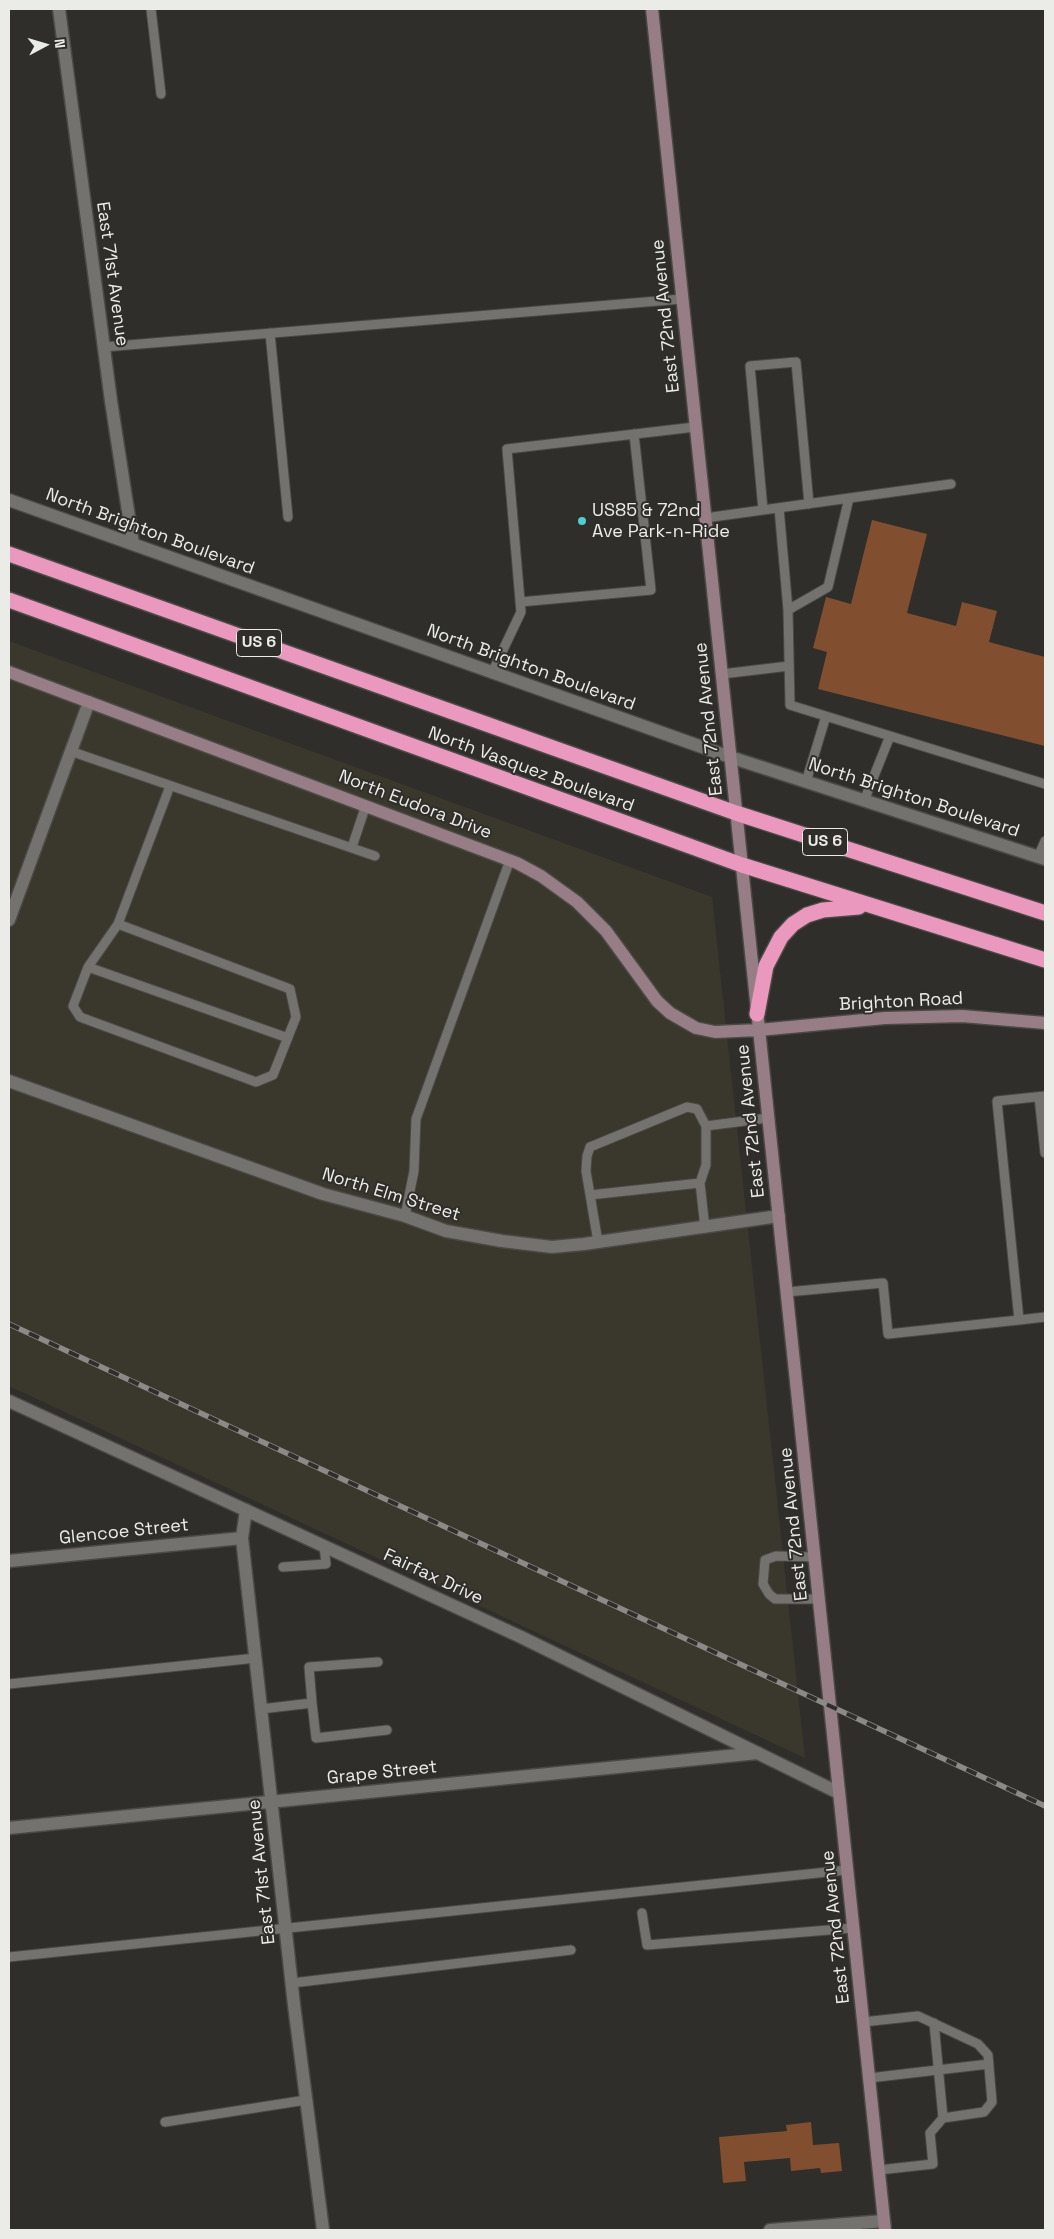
<!DOCTYPE html>
<html>
<head>
<meta charset="utf-8">
<style>
	body { margin:0 }
	#map { position:relative; width:1054px; height:2239px; overflow:hidden; background:#2f2e2a; font-family:"Space Grotesk",sans-serif }
	canvas { display:block }
	.frame { position:absolute; inset:0; border:10px solid #ebebe8; pointer-events:none }
	.north { position:absolute; left:20px; top:20px; width:50px; height:50px; -webkit-text-stroke:4px #2f2e2a; paint-order:stroke; rotate:84deg; font-size:14px; font-weight:700; line-height:20px; text-align:center; color:#ebebe8 }
	.north::after { content:''; display:block; margin:auto; width:18px; height:22px; background:#ebebe8; clip-path:polygon(50% 0,100% 100%,50% 72%,0 100%) }
</style>
</head>
<body>
<div id="map">
<canvas width="1054" height="2239"></canvas>
<div class="frame"></div>
<div class="north">N</div>
</div>
<script>
const context = document.querySelector('canvas').getContext('2d');
context.lineJoin = 'round';
function paint(path, color) { context.fillStyle = color; context.fill(path, 'evenodd'); }
const shape = rows => new Path2D(rows.map(r => 'M' + r).join(''));
function trace(path, color, width, dash) { context.strokeStyle = color; context.lineWidth = width; context.lineCap = dash ? 'butt' : 'round'; context.setLineDash(dash || []); context.stroke(path); }
function write(font, color, halo, rows, align = 'center') {
  context.font = font + ' "Space Grotesk",sans-serif'; context.lineWidth = 4; context.setLineDash([]); context.textBaseline = 'middle'; context.strokeStyle = halo; context.fillStyle = color; for (const [text, x, y, turn = 0] of rows) {
    context.save(); context.translate(x, y); context.rotate((+turn || 0) * Math.PI / 180); context.textAlign = isNaN(turn) ? turn : align; if (halo) context.strokeText(text, 0, 0); context.fillText(text, 0, 0); context.restore();
  }
}
const built = shape([
	[9,641,712,897,805,1758,9,1386]
]);
const building = shape([
	[872,520,927,534,907,613,956,626,962,602,997,611,989,642,1045,657,1045,746,818,689,827,652,813,648,826,597,851,604],
	[811,2122,813,2145,839,2143,842,2171,821,2173,820,2168,791,2171,790,2158,744,2162,746,2181,723,2183,719,2137,787,2131,786,2125]
]);
const lane = shape([
	[151,9,161,94],
	[270,333,288,517],
	[104,347,682,299],
	[779,508,788,610,828,587,849,498],
	[763,510,750,366,796,362,809,504],
	[705,518,951,484],
	[520,602,651,590,634,434],
	[788,610,790,705,1045,784],
	[492,673,521,612,507,449,695,427],
	[722,674,789,666],
	[70,751,375,856],
	[806,782,826,716],
	[864,801,890,736],
	[352,847,366,805],
	[1038,857,1045,841],
	[118,924,290,989,296,1017,273,1075,256,1082,80,1017,73,1006,88,967,118,924],
	[118,924,170,786],
	[88,967,288,1038],
	[1045,1096,997,1101,1019,1320,1045,1317],
	[1039,1097,1045,1153],
	[590,1195,700,1183],
	[405,1216,414,1171,416,1119,510,860],
	[705,1228,700,1183,706,1165,706,1126,768,1118],
	[598,1242,586,1171,587,1156,590,1147,687,1107,697,1109,706,1126],
	[787,1292,883,1283,888,1334,1019,1320],
	[815,1557,776,1556,765,1560,763,1584,769,1594,775,1599,819,1599],
	[283,1567,326,1564,324,1546],
	[9,1684,256,1658],
	[312,1703,309,1667,378,1662],
	[261,1709,312,1703,316,1738,387,1730],
	[642,1913,647,1945,853,1928],
	[9,1957,847,1870],
	[292,1983,571,1950],
	[863,2022,918,2016,978,2044,988,2055,992,2102,984,2112,943,2118,930,2133,933,2164,879,2170],
	[934,2023,943,2118],
	[869,2078,989,2064],
	[165,2122,306,2100]
]);
const street = shape([
	[59,9,111,401,133,543],
	[9,500,730,757,1045,859],
	[9,920,89,702],
	[9,1081,323,1194,405,1216,446,1231,502,1241,552,1247,584,1244,779,1216],
	[9,1401,521,1637,839,1793],
	[246,1510,242,1538,294,2005,323,2230],
	[9,1561,242,1538],
	[9,1828,758,1753],
	[770,2230,884,2221]
]);
const secondary = shape([
	[652,9,885,2230],
	[9,672,517,863,541,876,577,902,606,931,657,1001,670,1013,696,1028,715,1032,759,1030,885,1018,962,1016,1045,1023]
]);
const highway = shape([
	[9,554,736,813,1045,913],
	[9,600,742,865,1045,960],
	[757,1014,766,966,781,937,793,924,807,915,823,910,859,907]
]);
const rail = shape([
	[9,1324,1045,1806]
]);
const markers = [
	[582,521,5,"#51ccd2"]
];
const shields = [
	[259,643,45],
	[825,842,45]
];
const shieldNames = [
	["US 6",259,643],
	["US 6",825,842]
];
const streetNames = [
	["East 71st Avenue",112,274,82],
	["East 72nd Avenue",666,316,-96],
	["North Brighton Boulevard",150,532,20],
	["North Brighton Boulevard",531,668,20],
	["East 72nd Avenue",709,719,-96],
	["North Vasquez Boulevard",531,770,20],
	["North Brighton Boulevard",914,798,18],
	["North Eudora Drive",415,805,21],
	["Brighton Road",901,1002,-3],
	["East 72nd Avenue",751,1121,-96],
	["North Elm Street",391,1195,17],
	["East 72nd Avenue",794,1524,-96],
	["Glencoe Street",124,1532,-6],
	["Fairfax Drive",433,1577,25],
	["Grape Street",382,1773,-6],
	["East 71st Avenue",262,1872,-96],
	["East 72nd Avenue",836,1927,-96]
];
const poiNames = [
	["US85 & 72nd",592,511],
	["Ave Park-n-Ride",592,532]
];
paint(built, '#3a372d');
paint(building, '#814f30');
trace(lane, '#4a4946', 11);
trace(street, '#4a4946', 15);
trace(secondary, '#4a4946', 15);
trace(highway, '#4a4946', 18);
trace(lane, '#73726e', 9);
trace(street, '#73726e', 12);
trace(secondary, '#977d86', 12);
trace(highway, '#ea98be', 15);
trace(rail, '#8b8a87', 5.5);
trace(rail, '#2f2e2a', 4, [11]);
for (const [x, y, r, color] of markers) { const dot = new Path2D(); dot.arc(x, y, r, 0, 2 * Math.PI); context.fillStyle = color; context.fill(dot); trace(dot, '#2f2e2a', 2); }
for (const [x, y, w] of shields) { const box = new Path2D(); box.roundRect(x - w / 2, y - 13.5, w, 27, 4); context.fillStyle = '#2f2e2a'; context.fill(box); trace(box, '#ebebe8', 1); }
write('bold 16px', '#ebebe8', null, shieldNames);
write('18px', '#ebebe8', '#2f2e2a', streetNames);
write('18px', '#ebebe8', '#2f2e2a', poiNames, 'left');
</script>
</body>
</html>
